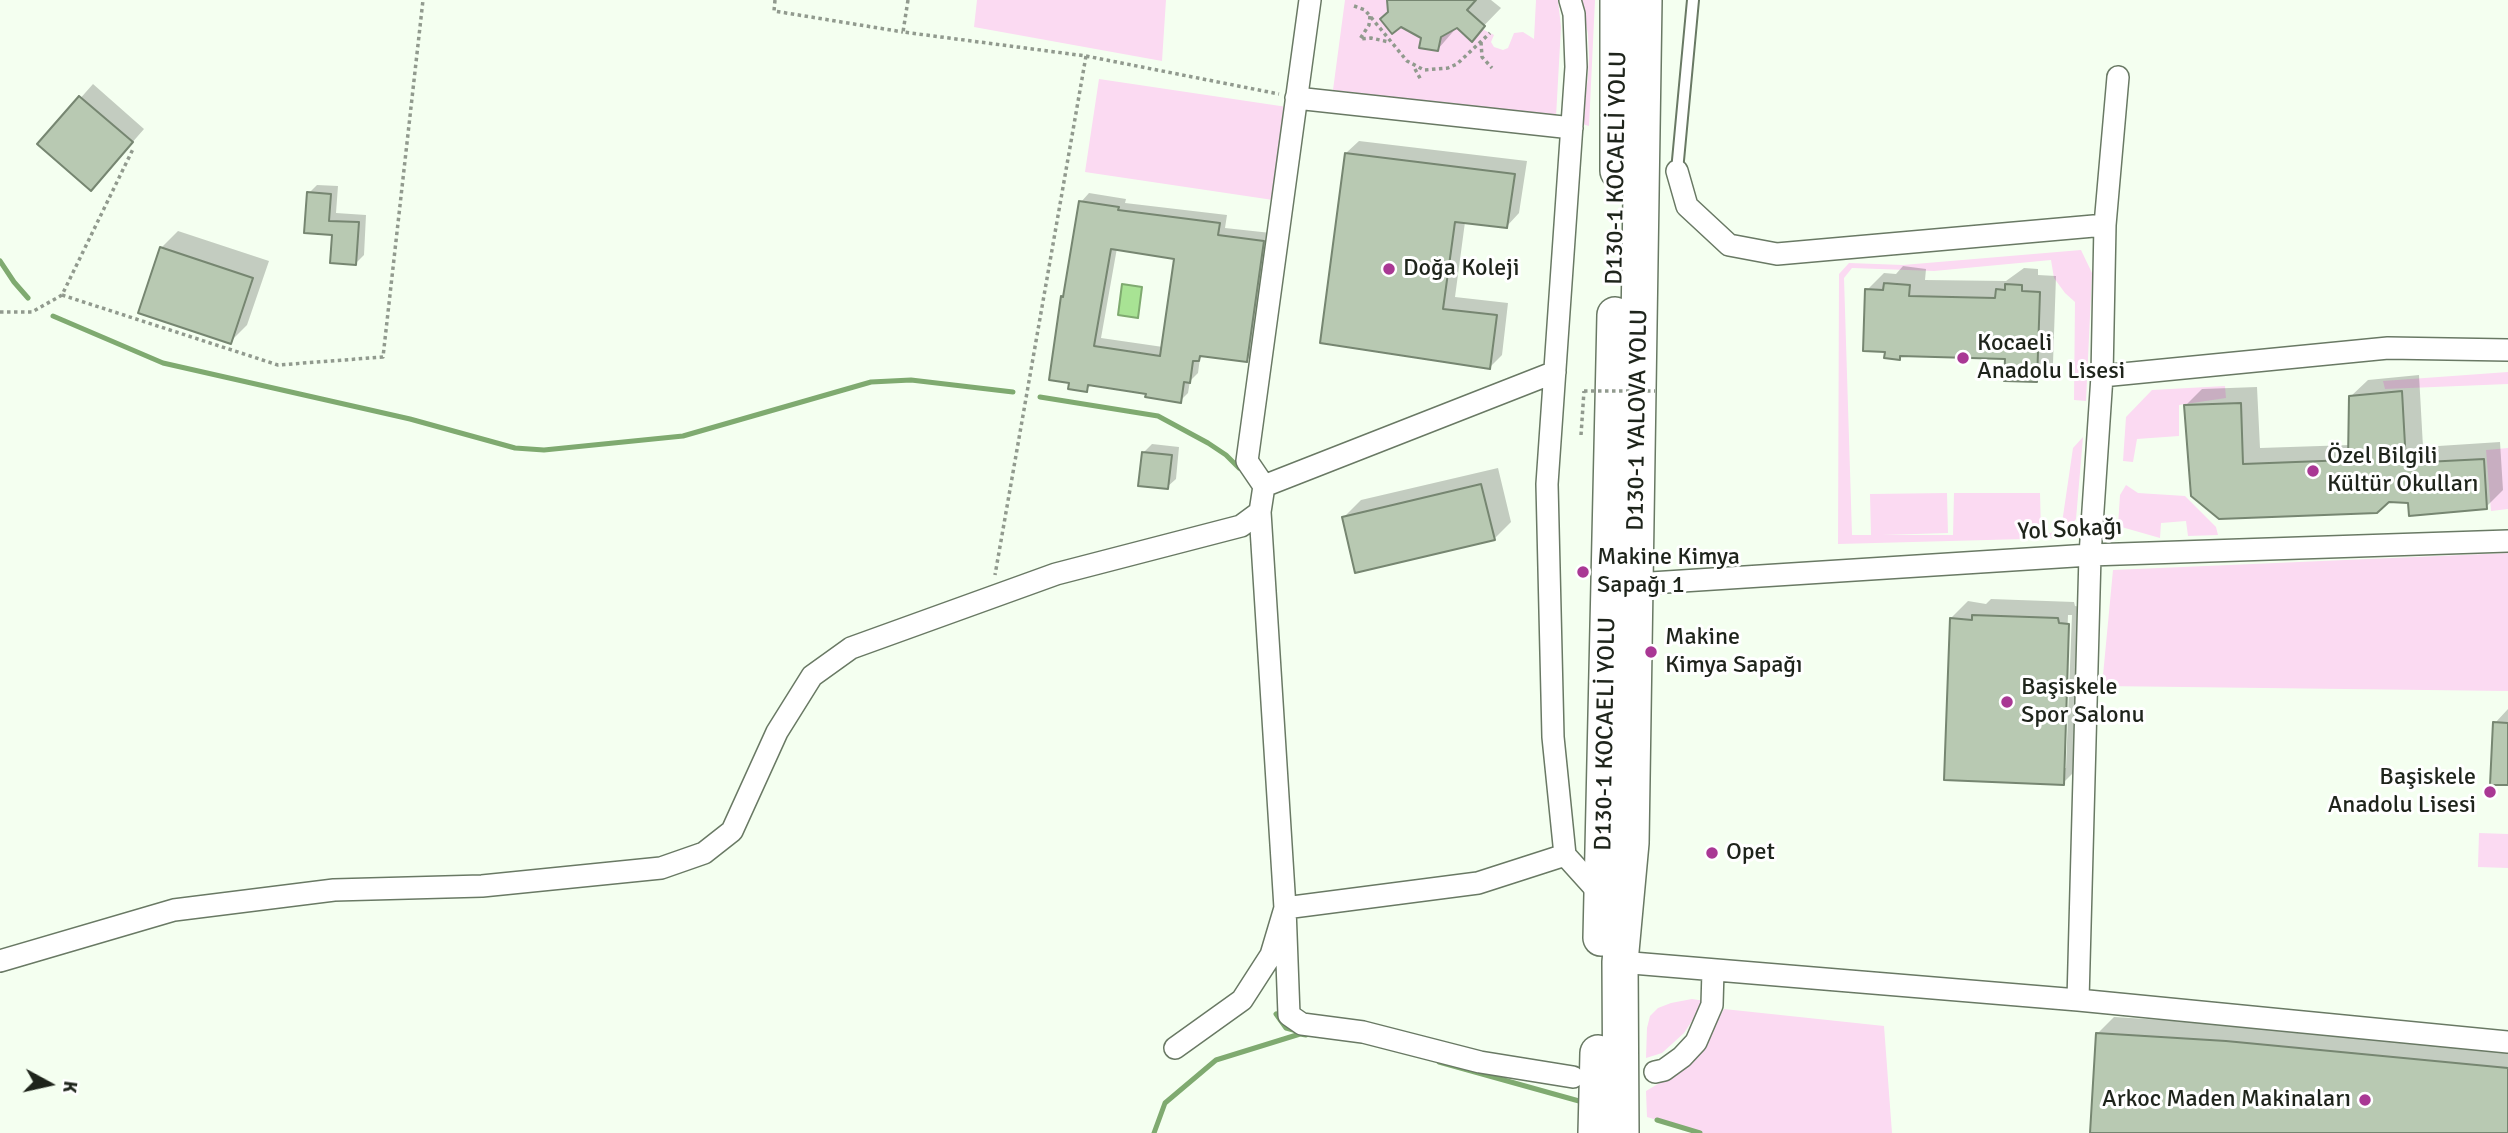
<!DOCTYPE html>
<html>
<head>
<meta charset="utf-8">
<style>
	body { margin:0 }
	#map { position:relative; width:2508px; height:1133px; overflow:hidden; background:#f4fff0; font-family:Signika,sans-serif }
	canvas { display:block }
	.north { position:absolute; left:14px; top:1049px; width:70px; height:70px; -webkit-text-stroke:5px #fff; paint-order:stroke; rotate:98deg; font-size:19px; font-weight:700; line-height:28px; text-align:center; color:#1e241b }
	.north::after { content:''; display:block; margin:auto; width:24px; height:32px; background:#1e241b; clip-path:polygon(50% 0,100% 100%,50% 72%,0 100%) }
</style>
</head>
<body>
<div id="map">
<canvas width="2508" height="1133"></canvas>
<div class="north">K</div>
</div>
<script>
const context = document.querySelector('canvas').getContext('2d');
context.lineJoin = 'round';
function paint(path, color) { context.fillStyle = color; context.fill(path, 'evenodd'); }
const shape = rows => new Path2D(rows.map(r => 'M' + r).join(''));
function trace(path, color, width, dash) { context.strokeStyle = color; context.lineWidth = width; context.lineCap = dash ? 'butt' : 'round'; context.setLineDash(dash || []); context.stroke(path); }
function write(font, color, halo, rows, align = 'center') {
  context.font = font + ' Signika,sans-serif'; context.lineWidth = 6; context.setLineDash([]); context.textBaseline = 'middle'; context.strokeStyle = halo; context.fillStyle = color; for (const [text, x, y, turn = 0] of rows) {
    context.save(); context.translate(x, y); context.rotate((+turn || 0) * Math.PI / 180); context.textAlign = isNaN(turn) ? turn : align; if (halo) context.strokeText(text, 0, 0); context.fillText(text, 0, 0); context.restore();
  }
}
const green = shape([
	[977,0,1166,0,1162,61,974,27],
	[1345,0,1457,0,1470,23,1494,35,1491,42,1494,47,1503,50,1508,48,1514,33,1523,32,1534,39,1536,0,1558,0,1561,27,1556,117,1333,90],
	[1581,0,1595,0,1589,126,1582,124,1588,77,1589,57,1588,34],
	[1099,79,1287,107,1273,200,1085,172],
	[2081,250,2092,273,2086,401,2074,400,2075,302,2065,293,2054,278,2051,260,1934,271,1852,268,1844,278,1852,535,1871,535,1870,494,1947,493,1948,533,1882,535,1953,535,1954,493,2040,493,2041,533,2051,533,2062,523,2073,448,2083,437,2076,519,2062,538,1838,544,1839,274,1849,263,1903,265],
	[2508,372,2508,384,2385,389,2383,381],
	[2225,386,2226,398,2179,405,2179,436,2137,439,2133,462,2123,461,2126,417,2152,390],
	[2508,448,2508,509,2491,511,2486,450],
	[2126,485,2138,493,2185,496,2216,527,2218,535,2188,536,2186,521,2161,523,2160,538,2118,526,2120,495],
	[2508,553,2508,691,2102,686,2113,570],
	[2479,833,2508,834,2508,868,2478,867],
	[1692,999,1705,1001,1684,1033,1662,1053,1646,1058,1647,1028,1650,1016,1658,1008,1671,1003],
	[1724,1009,1884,1026,1892,1133,1700,1133,1647,1117,1646,1091,1680,1071,1704,1044]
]);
const water = shape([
	[1122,284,1142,287,1138,318,1118,315,1122,284]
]);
const shadow = shape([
	[1389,0,1491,0,1501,8,1471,39,1458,26,1438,49,1390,11],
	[93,84,144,129,103,176,40,144],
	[1359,141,1527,161,1519,213,1507,226,1465,222,1455,297,1508,303,1502,355,1489,368,1322,342,1346,153],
	[317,185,338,186,336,213,366,215,364,255,356,263,309,193],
	[1089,193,1126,199,1125,203,1227,215,1225,228,1271,233,1255,352,1247,360,1203,355,1200,358,1198,373,1190,381,1188,393,1180,401,1148,392,1092,384,1086,390,1065,295,1081,202],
	[1117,248,1176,257,1163,347,1101,338],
	[178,231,269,261,247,325,230,342,161,248],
	[1903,266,1926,269,1925,280,2006,281,2024,268,2038,269,2038,275,2056,276,2053,363,2036,380,2007,357,1904,354,1899,359,1887,350,1867,290,1884,273,1896,274],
	[2419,375,2423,447,2500,442,2503,490,2486,507,2388,500,2220,517,2185,406,2202,389,2257,387,2260,448,2350,445,2350,397,2368,380],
	[1152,444,1179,447,1176,479,1167,487,1143,453],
	[1498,468,1511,522,1494,539,1344,517,1361,500],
	[1991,599,2074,602,2075,606,2086,608,2080,766,2063,783,1951,618,1968,601,1986,604],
	[2068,615,2072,615,2066,768,2062,768],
	[2508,709,2508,783,2495,723],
	[2114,1017,2244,1025,2508,1050,2508,1133,2091,1133,2097,1034]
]);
const stream = shape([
	[0,261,14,282,28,298],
	[53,316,163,363,410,419,515,448,544,450,683,436,871,382,911,380,1013,392],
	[1040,397,1158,416,1208,443,1226,455,1239,468],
	[1276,1014,1286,1028,1297,1031],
	[1439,1062,1579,1101],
	[1657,1120,1700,1133],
	[1154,1133,1165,1103,1216,1060,1300,1034,1306,1035]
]);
const building = shape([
	[1387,0,1476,0,1467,10,1485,26,1472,42,1457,28,1441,37,1438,51,1419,48,1421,38,1401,27,1392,34,1380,19,1388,12,1387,0],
	[79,96,133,142,91,191,37,144,79,96],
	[1345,153,1515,174,1507,228,1455,222,1443,309,1497,315,1490,369,1320,343,1345,153],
	[307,192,331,194,329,221,359,222,356,265,330,263,332,235,304,233,307,192],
	[1079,201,1119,207,1118,210,1220,223,1218,235,1264,241,1247,362,1200,356,1199,361,1193,361,1190,383,1184,382,1181,403,1145,397,1146,394,1088,385,1087,392,1068,389,1069,383,1049,380,1061,296,1063,297,1079,201],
	[1111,249,1174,259,1160,356,1094,346,1111,249],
	[160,247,253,278,231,344,138,313,160,247],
	[1884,283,1910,285,1909,296,1995,298,1996,289,2005,290,2005,284,2022,285,2022,291,2040,292,2037,382,2004,381,2005,359,1900,356,1900,360,1884,358,1885,352,1863,351,1865,289,1883,290,1884,283],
	[2402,391,2406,463,2484,459,2487,509,2409,516,2408,503,2389,502,2377,513,2219,519,2191,496,2184,405,2241,403,2243,464,2348,460,2349,396,2402,391],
	[1142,452,1172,455,1168,489,1138,486,1142,452],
	[1481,484,1495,540,1355,573,1342,517,1481,484],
	[1972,615,2058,618,2059,623,2069,624,2064,785,1944,780,1950,618,1972,620,1972,615],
	[2493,722,2508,723,2508,785,2490,785,2493,722],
	[2096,1033,2226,1041,2508,1068,2508,1133,2090,1133,2096,1033]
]);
const path = shape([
	[775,0,774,11,903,32],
	[908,0,903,32,1086,56,995,575],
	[1354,6,1365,10,1407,61,1424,70,1448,68,1457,64,1490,33],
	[1370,16,1369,25,1360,39,1371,38,1389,42],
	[1481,42,1482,57,1492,68],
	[1086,56,1279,94],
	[1415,69,1421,80],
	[62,295,278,365,383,357,423,0],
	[0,312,32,312,62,295,133,149],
	[1581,435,1584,391]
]);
const service = shape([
	[1677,171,1693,0]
]);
const minor = shape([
	[1310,0,1247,461,1264,486,1555,372],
	[1570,0,1574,14,1576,67,1547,484,1553,737,1565,855,1602,896],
	[1296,98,1572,128],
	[1677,171,1687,206,1729,245,1777,254,2105,225],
	[2102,376,2388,348,2508,350],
	[1260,512,1285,908,1289,1015,1302,1024,1363,1032,1480,1062,1573,1077],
	[1635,584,2090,555,2508,541],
	[0,961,174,910,334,890,482,886,661,868,704,853,732,831,777,732,812,676,851,648,1056,574,1241,526,1260,512,1264,486],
	[1620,962,2078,1000,2508,1042],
	[2078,1000,2090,555,2102,376,2105,225,2118,77],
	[1175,1048,1242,1000,1271,955,1285,908,1478,883,1565,855],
	[1655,1072,1664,1070,1682,1057,1696,1042,1712,1005,1713,970]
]);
const trunk = shape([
	[1618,0,1618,171],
	[1601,938,1615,315],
	[1596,1133,1598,1053],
	[1621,1133,1620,962,1631,843,1644,0]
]);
const pathBridge = shape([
	[1584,391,1655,391]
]);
const markers = [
	[1389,269,7,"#a93894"],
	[1963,358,7,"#a93894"],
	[2313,471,7,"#a93894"],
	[1583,572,7,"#a93894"],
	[1651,652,7,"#a93894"],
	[2007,702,7,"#a93894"],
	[2490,792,7,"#a93894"],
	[1712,853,7,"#a93894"],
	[2365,1100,7,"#a93894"]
];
const streetNames = [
	["D130-1 KOCAELİ YOLU",1617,168,-89],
	["D130-1 YALOVA YOLU",1638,420,-89],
	["Yol Sokağı",2070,530,-3],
	["D130-1 KOCAELİ YOLU",1606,734,-89]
];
const poiNames = [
	["Doğa Koleji",1403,269],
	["Kocaeli",1977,344],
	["Anadolu Lisesi",1977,372],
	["Özel Bilgili",2327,457],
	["Kültür Okulları",2327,485],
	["Makine Kimya",1597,558],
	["Sapağı 1",1597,586],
	["Makine",1665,638],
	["Kimya Sapağı",1665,666],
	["Başiskele",2021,688],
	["Spor Salonu",2021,716],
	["Başiskele",2476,778,"right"],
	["Anadolu Lisesi",2476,806,"right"],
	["Opet",1726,853],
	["Arkoc Maden Makinaları",2351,1100,"right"]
];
paint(green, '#fbdaf2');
paint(water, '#a8e394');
trace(water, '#7faa70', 2);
paint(shadow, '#0003');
trace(stream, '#7faa70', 5);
paint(building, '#b8c9b2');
trace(building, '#768671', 2);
trace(service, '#697964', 14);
trace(minor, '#697964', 24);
trace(trunk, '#697964', 38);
trace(path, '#919a8e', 3.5, [3.5, 3.5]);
trace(service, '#fff', 10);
trace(minor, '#fff', 21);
trace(trunk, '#fff', 35);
trace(pathBridge, '#919a8e', 3.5, [3.5, 3.5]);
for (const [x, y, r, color] of markers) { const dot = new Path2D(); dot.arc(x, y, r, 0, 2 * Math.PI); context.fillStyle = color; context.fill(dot); trace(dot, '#fff', 2.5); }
write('24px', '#1e241b', '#fff', streetNames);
write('24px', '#1e241b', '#fff', poiNames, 'left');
</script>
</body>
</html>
